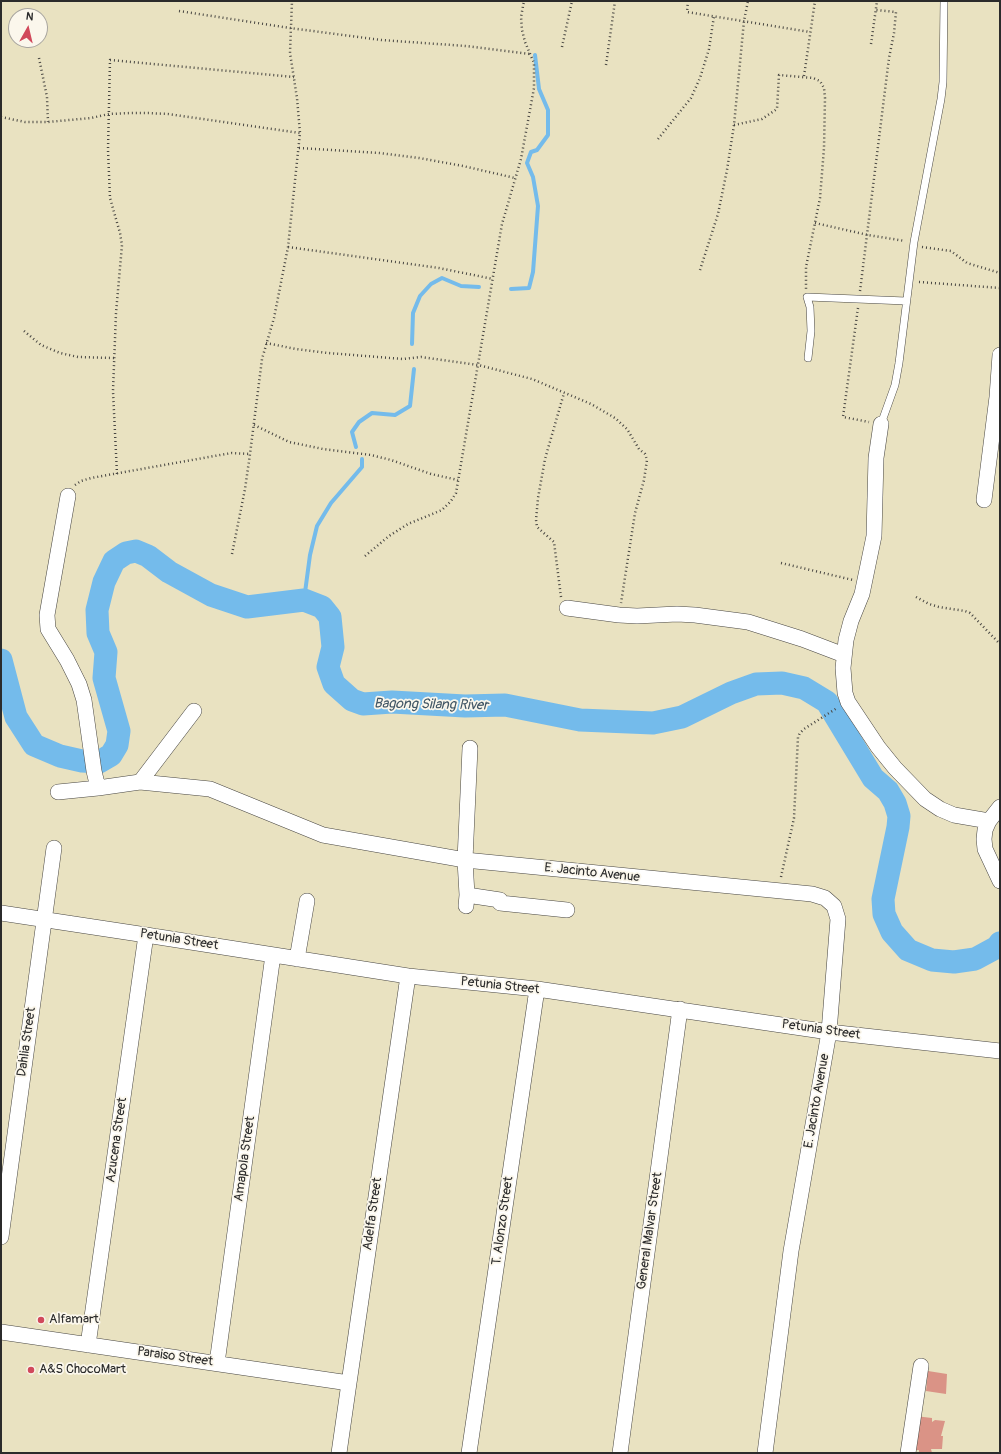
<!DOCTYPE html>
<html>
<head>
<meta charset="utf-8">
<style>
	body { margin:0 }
	#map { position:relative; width:1001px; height:1454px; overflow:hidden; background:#e9e2c1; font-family:Pangolin,sans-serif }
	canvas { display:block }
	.frame { position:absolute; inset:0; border:2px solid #2b2b2b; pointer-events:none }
	.north { position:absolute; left:8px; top:8px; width:40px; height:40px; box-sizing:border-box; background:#fbf7ec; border:1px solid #a8a59f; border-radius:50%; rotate:8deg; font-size:11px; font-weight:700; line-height:16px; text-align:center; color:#2b2b2b }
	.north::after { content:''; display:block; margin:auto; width:14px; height:18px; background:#d1495b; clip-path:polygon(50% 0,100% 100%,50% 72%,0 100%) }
</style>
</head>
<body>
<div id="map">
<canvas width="1001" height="1454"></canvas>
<div class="frame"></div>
<div class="north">N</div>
</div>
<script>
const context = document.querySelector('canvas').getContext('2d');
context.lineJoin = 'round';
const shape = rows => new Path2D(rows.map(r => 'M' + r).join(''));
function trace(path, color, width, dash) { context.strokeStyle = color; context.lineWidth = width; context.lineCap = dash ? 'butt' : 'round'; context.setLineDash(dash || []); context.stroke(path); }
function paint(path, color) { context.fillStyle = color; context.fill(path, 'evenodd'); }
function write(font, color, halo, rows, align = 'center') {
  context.font = font + ' Pangolin,sans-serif'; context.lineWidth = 3.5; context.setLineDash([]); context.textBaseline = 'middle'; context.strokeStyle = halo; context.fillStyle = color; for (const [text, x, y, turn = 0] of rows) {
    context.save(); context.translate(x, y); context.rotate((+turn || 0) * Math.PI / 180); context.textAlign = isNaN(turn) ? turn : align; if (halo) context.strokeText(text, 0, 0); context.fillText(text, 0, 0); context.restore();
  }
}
const stream = shape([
	[511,289,529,288,533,272,538,206,533,177,527,163,531,152,537,150,548,135,548,110,539,89,535,55],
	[412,344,413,313,420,296,431,284,442,278,461,286,479,287],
	[356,447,352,432,359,422,372,413,395,415,410,406,414,369],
	[304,600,310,555,317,526,331,503,362,467,362,459]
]);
const river = shape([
	[1,660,16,717,34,745,60,756,82,761,99,762,111,755,117,745,119,731,104,678,106,652,98,633,97,610,104,582,114,561,126,553,136,551,148,556,169,572,211,595,247,607,304,600,322,607,330,617,333,647,328,667,334,684,352,700,363,704,392,702,465,706,505,705,580,720,653,723,682,717,731,693,756,684,782,683,804,688,827,702,873,778,888,791,895,803,899,816,898,827,883,899,884,914,892,932,908,950,932,960,954,962,975,959,997,947,1000,943]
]);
const building = shape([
	[928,1371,947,1374,946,1394,926,1391],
	[915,1416,932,1418,932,1422,935,1420,945,1421,941,1436,943,1436,942,1449,931,1449,932,1453,919,1453,919,1450,911,1450]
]);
const path = shape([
	[688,1,687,12,810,32],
	[179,11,290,28,381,40,466,46,530,54],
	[871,44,877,1],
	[562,47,572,1],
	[39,58,47,97,48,122],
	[606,65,615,1],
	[804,76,815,1],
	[1,117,25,122,48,122,91,118,109,114,131,113,148,113,168,114,300,133],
	[734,125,762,119,777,109,779,75,813,78,820,81,824,88,825,98,824,148,820,198,806,267,806,289],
	[658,139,691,98,700,78,709,49,714,16],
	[299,148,379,153,419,158,463,166,515,178],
	[815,223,868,235,905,241],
	[288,247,439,268,493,279],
	[922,247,951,251,967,263,1000,273],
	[700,270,718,214,727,170,734,125,744,21,748,1],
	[919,282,1000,288],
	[860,291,889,58,894,33,896,12,876,10],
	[858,308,843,417,869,422],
	[24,331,41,345,60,353,78,357,114,358],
	[266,343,296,349,328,353,403,359,421,357,478,365,532,379,591,404,615,418,627,429,639,449,645,454,647,460,644,480,635,513,621,603],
	[254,425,289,442,323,449,371,455,391,460,431,474,458,480],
	[117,474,113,391,116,313,122,245,120,233,110,198,108,150,110,60,294,77],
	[75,485,81,481,91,478,220,455,232,453,250,454],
	[232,554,245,489,250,454,262,359,274,318,288,247,300,133,297,98,290,53,292,1],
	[365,556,389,536,408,524,442,510,451,501,456,493,502,224,521,159,534,88,534,63,525,42,522,30,521,17,524,1],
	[781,563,853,580],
	[561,597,554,542,537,527,536,520,538,498,545,459,564,393],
	[916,597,929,604,939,607,965,611,970,613,1000,644],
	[781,877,794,818,798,737,800,733,804,729,837,708]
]);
const service = shape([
	[808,358,811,331,810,307,807,297,906,301],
	[881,424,895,385,899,363,914,242,941,99,943,82,944,1]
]);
const minor = shape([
	[881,424,876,458,874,536,862,594,851,621,846,640,843,668,845,693,848,702,878,747,895,768,925,799,940,809,954,815,989,821],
	[68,496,47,615,48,629,67,660,79,684,84,700,94,771,98,788],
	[984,500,997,397,1000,355],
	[567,608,619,615,637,616,677,614,695,615,748,622,802,639,844,655],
	[140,782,210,789,323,835,465,860,812,894,825,898,834,906,838,919,829,1032,791,1251,765,1453],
	[58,792,98,788,140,782,194,711],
	[1000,807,989,821,985,830,984,839,985,849,1000,881],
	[467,895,500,900,500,903,567,910],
	[466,906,467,895,465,860,470,748],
	[1,913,146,935,408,976,537,989,829,1032,1000,1051],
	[297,959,307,901],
	[1,1237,54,848],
	[1,1332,349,1383],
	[88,1345,146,935],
	[217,1363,273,955],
	[339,1453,349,1383,408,976],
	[469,1453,537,989],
	[620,1453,680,1009],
	[908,1453,921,1366]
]);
const markers = [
	[41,1320,4,"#d1495b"],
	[31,1370,4,"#d1495b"]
];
const streetNames = [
	["E. Jacinto Avenue",592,873,6],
	["Petunia Street",179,940,9],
	["Petunia Street",500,986,6],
	["Petunia Street",821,1030,8],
	["Dahlia Street",27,1042,-82],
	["E. Jacinto Avenue",817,1101,-80],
	["Azucena Street",117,1140,-82],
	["Amapola Street",245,1159,-82],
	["Adelfa Street",373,1214,-82],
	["T. Alonzo Street",503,1221,-82],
	["General Malvar Street",650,1231,-82],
	["Paraiso Street",175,1357,8]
];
const poiNames = [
	["Alfamart",49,1320],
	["A&S ChocoMart",39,1370]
];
const waterNames = [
	["Bagong Silang River",431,705,1]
];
trace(stream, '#74bbeb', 4);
trace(river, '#74bbeb', 23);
paint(building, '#da9386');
trace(service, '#484642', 8);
trace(minor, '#484642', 16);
trace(path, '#484642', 2.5, [1, 3]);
trace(service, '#fff', 7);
trace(minor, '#fff', 15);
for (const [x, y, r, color] of markers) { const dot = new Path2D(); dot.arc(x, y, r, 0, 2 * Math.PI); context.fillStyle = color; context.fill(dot); trace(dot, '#fbf7ec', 1.5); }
write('13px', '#2b2b2b', '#fbf7ec', streetNames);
write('13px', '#2b2b2b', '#fbf7ec', poiNames, 'left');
write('italic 14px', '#415665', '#fbf7ec', waterNames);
</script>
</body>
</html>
